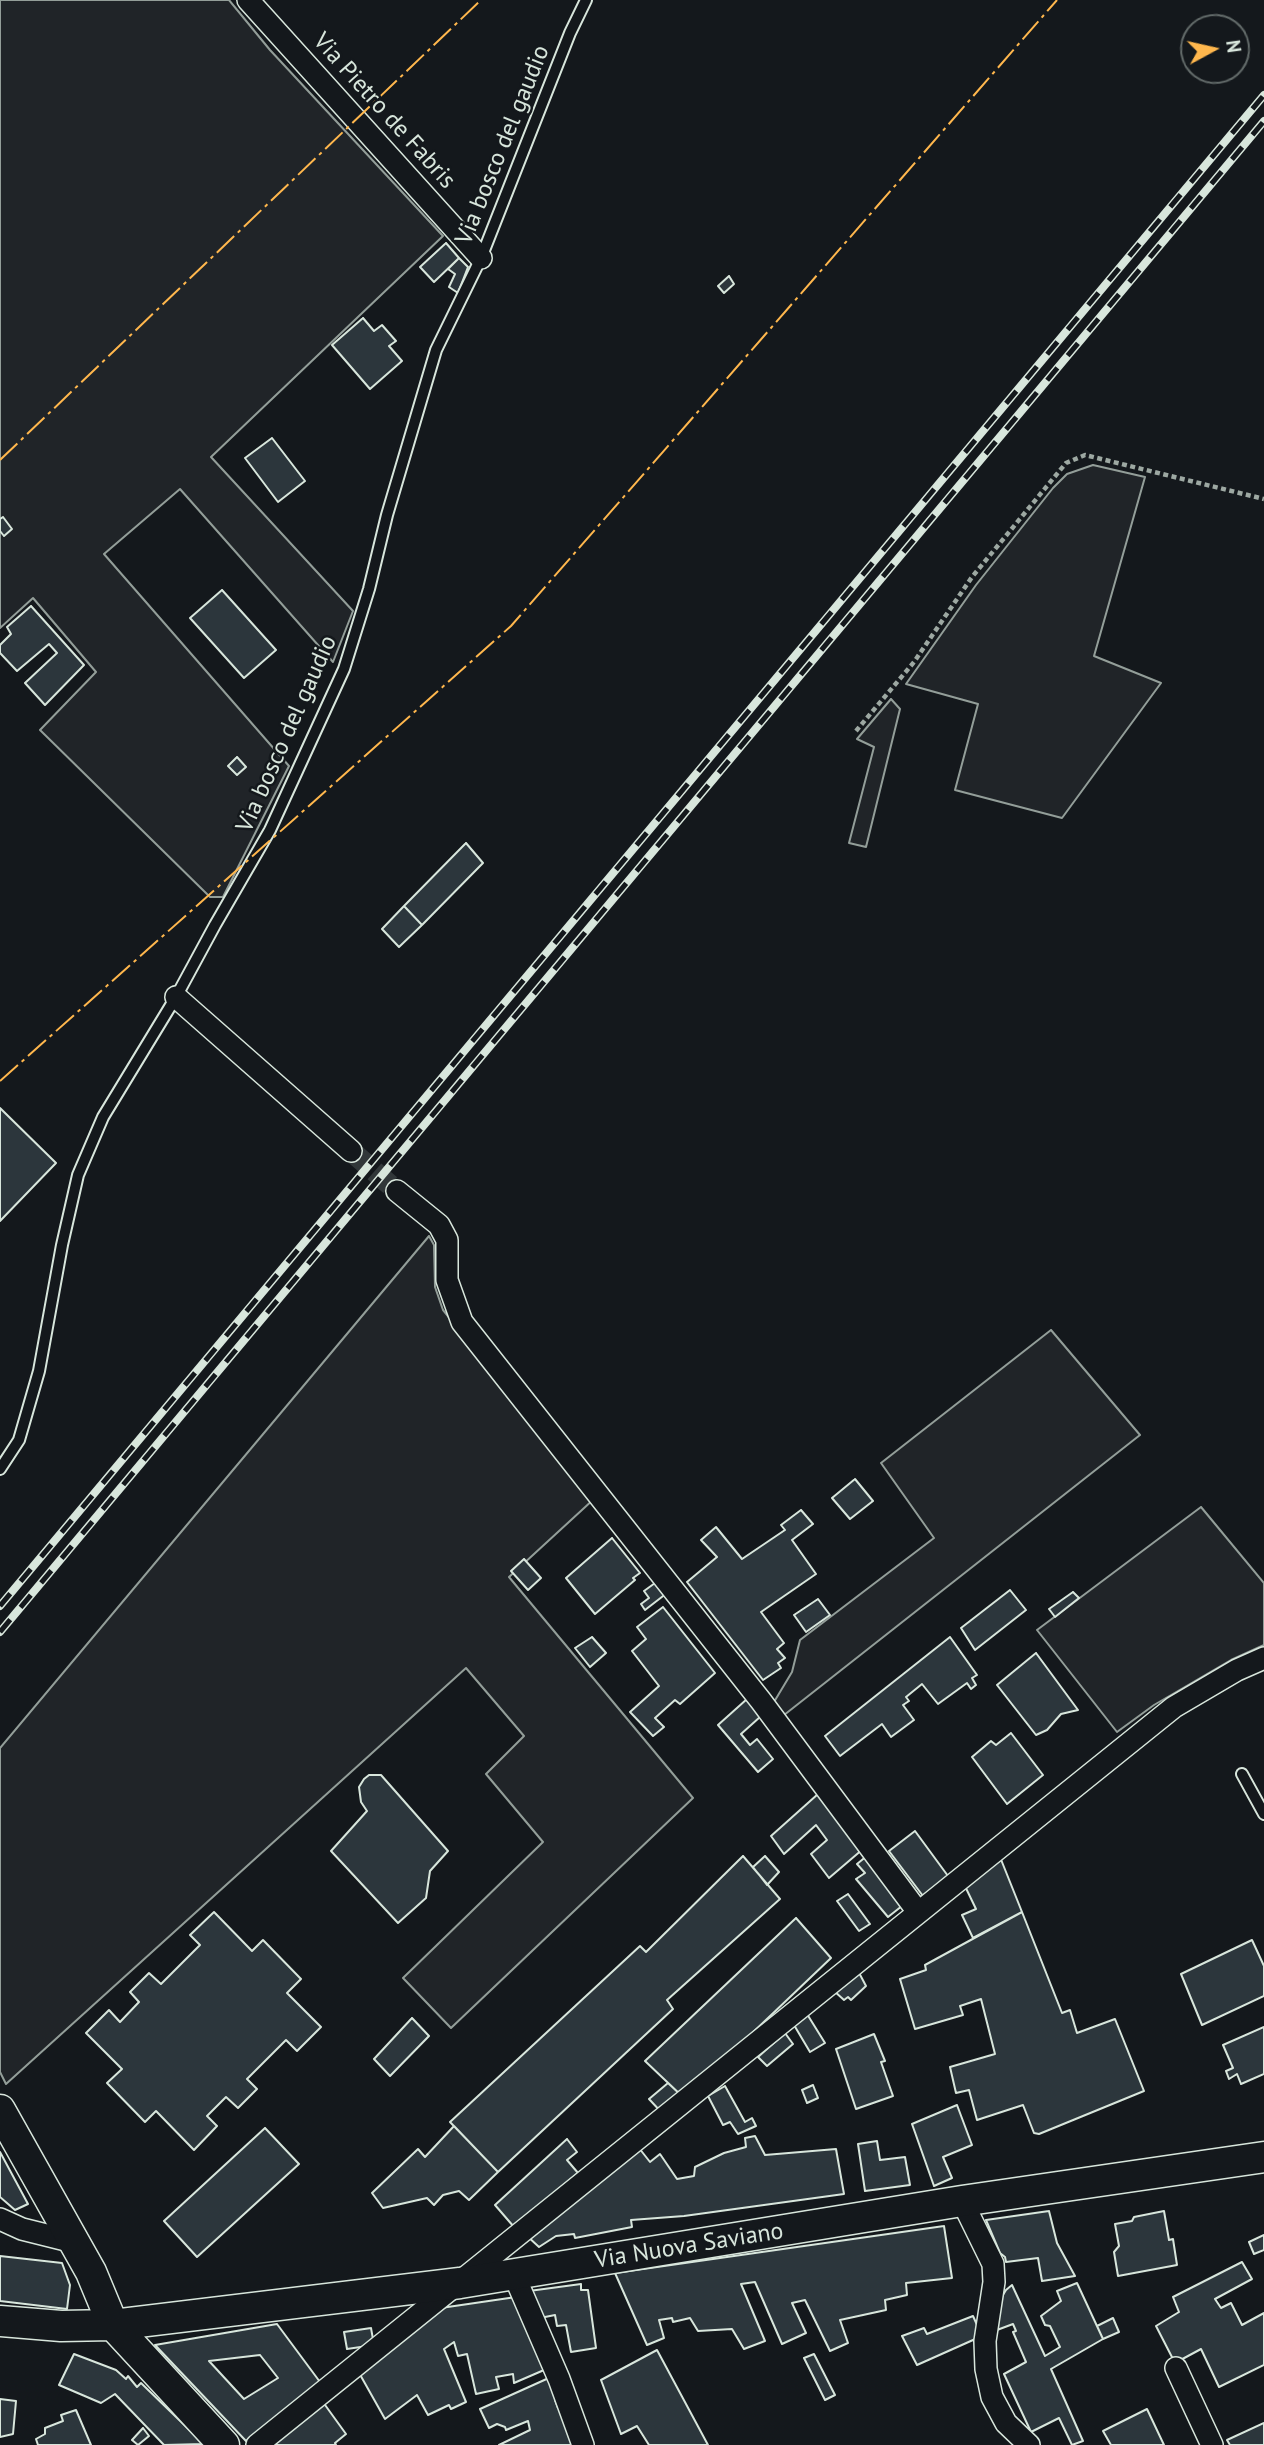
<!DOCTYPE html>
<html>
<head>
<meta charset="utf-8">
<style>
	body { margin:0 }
	#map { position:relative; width:1264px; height:2445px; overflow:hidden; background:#14181c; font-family:"PT Sans",sans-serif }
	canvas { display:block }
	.north { position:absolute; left:1180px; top:14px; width:70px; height:70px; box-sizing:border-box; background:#14181c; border:2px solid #626a69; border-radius:50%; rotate:82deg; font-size:19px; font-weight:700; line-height:28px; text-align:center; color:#d8e6dc }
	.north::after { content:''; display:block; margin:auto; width:24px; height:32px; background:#ffb74d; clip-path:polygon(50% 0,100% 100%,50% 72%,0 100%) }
</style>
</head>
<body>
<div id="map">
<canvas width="1264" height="2445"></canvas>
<div class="north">N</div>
</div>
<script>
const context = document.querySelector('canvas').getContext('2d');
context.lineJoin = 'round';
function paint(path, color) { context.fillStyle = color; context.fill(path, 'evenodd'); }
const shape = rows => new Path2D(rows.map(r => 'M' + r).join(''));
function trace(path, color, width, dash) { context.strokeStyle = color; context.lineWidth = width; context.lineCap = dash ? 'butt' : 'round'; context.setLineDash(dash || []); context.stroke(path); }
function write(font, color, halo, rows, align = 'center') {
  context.font = font + ' "PT Sans",sans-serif'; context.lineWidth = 5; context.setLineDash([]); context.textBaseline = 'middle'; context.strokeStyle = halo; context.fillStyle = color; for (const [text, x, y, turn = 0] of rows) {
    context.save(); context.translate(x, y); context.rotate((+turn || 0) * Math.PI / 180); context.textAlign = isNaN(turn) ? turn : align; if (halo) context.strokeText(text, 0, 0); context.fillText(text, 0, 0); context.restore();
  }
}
const green = shape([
	[0,0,229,0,270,50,443,236,211,457,353,611,333,662,180,489,104,554,289,766,223,897,210,897,40,730,96,672,33,598,0,628,0,0],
	[1093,465,1145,477,1094,656,1161,683,1062,818,955,790,978,704,906,684,976,585,1053,488,1067,474,1093,465],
	[891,699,900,709,866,847,849,843,874,747,857,739,891,699],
	[429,1236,434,1245,435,1287,443,1310,595,1498,509,1577,693,1798,451,2028,403,1978,543,1842,486,1774,524,1736,466,1668,6,2084,0,2072,0,1748,429,1236],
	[1051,1330,1140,1435,779,1719,774,1702,792,1672,800,1640,934,1538,881,1463,1051,1330],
	[1201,1507,1264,1583,1264,1645,1231,1660,1154,1705,1117,1732,1037,1630,1201,1507]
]);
const building = shape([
	[446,243,459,258,434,282,420,267,446,243],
	[459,258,468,267,458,293,449,287,455,274,448,269,459,258],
	[729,276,734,284,724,293,718,286,729,276],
	[363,318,374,331,382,325,396,341,389,346,402,361,370,389,332,345,363,318],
	[272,438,305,481,278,502,245,458,272,438],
	[3,517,12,529,4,536,0,531,0,519,3,517],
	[222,590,276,650,244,678,190,618,222,590],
	[31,606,84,665,45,705,25,683,57,653,49,644,17,671,0,653,0,645,11,634,7,627,31,606],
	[237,757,246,767,237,775,228,766,237,757],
	[466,843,483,863,422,925,404,906,466,843],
	[404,906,422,925,399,947,382,929,404,906],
	[0,1108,56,1163,0,1221,0,1108],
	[855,1479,873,1501,850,1519,832,1498,855,1479],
	[801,1510,813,1524,792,1540,816,1574,761,1612,784,1643,777,1649,785,1658,778,1663,781,1668,763,1680,687,1582,717,1557,701,1540,716,1527,742,1559,785,1530,781,1525,801,1510],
	[612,1538,640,1573,633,1578,635,1580,595,1614,566,1578,612,1538],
	[524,1559,541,1578,528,1590,511,1571,524,1559],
	[655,1583,667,1593,645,1610,641,1604,649,1598,644,1591,655,1583],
	[1010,1590,1026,1610,975,1650,961,1628,1010,1590],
	[1073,1592,1079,1598,1055,1617,1049,1609,1073,1592],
	[818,1599,830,1615,806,1632,794,1615,818,1599],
	[663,1607,715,1673,680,1704,675,1700,655,1718,664,1727,653,1736,630,1712,659,1686,632,1651,646,1639,637,1627,663,1607],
	[592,1637,606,1653,590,1667,575,1648,592,1637],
	[950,1637,977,1675,972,1678,976,1685,971,1689,967,1683,938,1704,922,1684,906,1697,909,1701,903,1705,914,1720,891,1737,882,1724,840,1756,825,1736,950,1637],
	[1036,1653,1078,1710,1061,1714,1047,1730,1036,1735,997,1685,1036,1653],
	[747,1699,760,1717,741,1734,750,1745,757,1739,773,1759,758,1772,718,1725,747,1699],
	[1011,1733,1043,1775,1007,1804,972,1757,991,1741,996,1745,1011,1733],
	[369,1775,381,1775,448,1851,430,1871,426,1898,398,1923,331,1851,367,1811,361,1802,359,1787,364,1779,369,1775],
	[818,1794,863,1849,829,1878,811,1854,827,1840,816,1825,784,1854,771,1836,818,1794],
	[915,1831,948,1876,923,1896,889,1851,915,1831],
	[998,1852,1022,1912,973,1938,962,1915,976,1909,962,1880,998,1852],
	[868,1855,907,1902,888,1917,856,1879,865,1873,857,1864,868,1855],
	[743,1856,780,1899,667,2000,673,2009,498,2172,450,2122,640,1946,646,1952,743,1856],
	[765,1856,779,1872,767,1885,753,1867,765,1856],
	[848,1894,870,1924,859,1931,837,1901,848,1894],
	[214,1912,252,1951,263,1940,301,1979,287,1993,321,2027,297,2051,286,2040,247,2079,257,2089,238,2108,226,2097,207,2116,217,2126,194,2150,156,2111,145,2122,107,2083,122,2069,86,2033,109,2010,120,2022,139,2002,130,1992,149,1973,161,1984,200,1945,190,1935,214,1912],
	[1022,1912,1062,2013,1070,2010,1077,2033,1115,2019,1144,2091,1039,2134,1034,2133,1023,2105,977,2120,969,2090,956,2093,950,2067,995,2054,981,1999,960,2006,963,2015,915,2029,900,1979,926,1970,925,1965,1022,1912],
	[796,1918,831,1958,684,2098,645,2061,796,1918],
	[1252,1940,1264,1966,1264,1996,1202,2025,1181,1974,1252,1940],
	[857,1969,866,1986,851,2000,848,1997,844,2000,833,1990,857,1969],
	[807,2014,825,2043,810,2052,794,2025,807,2014],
	[412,2018,429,2036,390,2076,374,2059,412,2018],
	[1264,2027,1264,2074,1241,2084,1237,2074,1229,2079,1226,2071,1233,2068,1223,2045,1264,2027],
	[785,2033,793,2044,767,2066,758,2057,785,2033],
	[874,2034,885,2061,881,2062,893,2096,856,2109,836,2049,874,2034],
	[668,2083,684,2098,663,2114,649,2099,668,2083],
	[813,2085,818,2098,807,2103,802,2090,813,2085],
	[725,2086,745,2122,752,2118,756,2126,738,2134,730,2122,723,2125,708,2096,725,2086],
	[957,2105,972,2145,943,2157,952,2178,934,2186,912,2124,957,2105],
	[454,2126,498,2172,469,2200,459,2191,443,2195,434,2205,427,2198,383,2208,372,2193,418,2149,425,2157,454,2126],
	[265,2128,299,2164,197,2257,164,2221,265,2128],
	[755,2136,765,2155,836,2149,844,2194,684,2216,631,2220,632,2227,575,2238,574,2234,556,2236,539,2247,526,2235,639,2148,650,2162,660,2154,677,2179,694,2176,695,2167,724,2153,746,2147,745,2138,755,2136],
	[567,2139,577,2152,567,2160,578,2173,514,2227,495,2205,567,2139],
	[877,2141,880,2160,905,2157,910,2185,865,2191,858,2144,877,2141],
	[0,2152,28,2204,15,2210,0,2197,0,2152],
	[1049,2211,1057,2243,1075,2276,1042,2281,1038,2258,1006,2262,1005,2257,1000,2253,986,2220,1049,2211],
	[1164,2211,1169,2240,1173,2239,1177,2265,1118,2276,1114,2252,1119,2246,1115,2224,1132,2221,1134,2217,1164,2211],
	[944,2226,952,2278,906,2283,907,2295,885,2300,886,2310,840,2320,848,2343,830,2351,805,2300,792,2303,806,2333,782,2344,755,2282,741,2284,765,2341,744,2349,732,2329,698,2331,690,2318,673,2322,672,2318,659,2320,664,2338,647,2345,615,2273,944,2226],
	[1264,2235,1264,2250,1254,2254,1249,2242,1264,2235],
	[0,2256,62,2263,70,2285,67,2309,0,2301,0,2256],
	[1242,2262,1252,2279,1215,2299,1221,2308,1231,2303,1242,2325,1264,2313,1264,2365,1219,2387,1201,2349,1175,2363,1156,2326,1179,2312,1173,2297,1242,2262],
	[1077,2283,1103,2339,1051,2369,1083,2441,1072,2445,1059,2418,1031,2432,1004,2374,1026,2362,1013,2332,1016,2331,1013,2324,997,2330,998,2303,1006,2290,1012,2285,1045,2356,1060,2347,1050,2326,1045,2325,1041,2316,1061,2301,1057,2291,1077,2283],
	[581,2284,581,2290,588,2290,596,2348,571,2352,566,2325,557,2326,555,2315,540,2318,529,2291,581,2284],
	[516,2297,551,2367,514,2383,513,2374,496,2377,499,2389,476,2394,467,2354,458,2356,454,2342,444,2349,466,2402,451,2409,449,2405,428,2415,417,2395,385,2419,358,2371,434,2309,516,2297],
	[973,2316,982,2336,917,2365,902,2336,924,2328,927,2334,973,2316],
	[1113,2318,1119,2332,1103,2339,1097,2326,1113,2318],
	[277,2324,320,2382,246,2441,155,2345,277,2324],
	[260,2355,278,2378,244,2399,209,2361,260,2355],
	[371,2328,374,2345,347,2349,344,2332,371,2328],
	[657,2350,708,2445,649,2445,637,2426,621,2434,601,2380,657,2350],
	[74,2354,116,2370,126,2379,128,2376,137,2387,141,2383,204,2444,164,2445,115,2394,101,2403,59,2385,74,2354],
	[814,2354,835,2395,825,2400,804,2358,814,2354],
	[551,2377,558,2399,555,2400,558,2408,562,2407,574,2445,499,2445,530,2430,528,2421,506,2430,505,2427,497,2424,489,2428,480,2409,551,2377],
	[320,2398,346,2434,335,2443,336,2445,266,2445,320,2398],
	[0,2399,16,2401,13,2434,0,2437,0,2399],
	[1147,2409,1164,2445,1111,2445,1103,2431,1147,2409],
	[76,2410,91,2445,38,2445,36,2439,45,2434,45,2428,63,2421,61,2415,76,2410],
	[1264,2423,1264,2445,1230,2445,1227,2440,1264,2423],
	[143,2428,149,2436,138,2445,132,2440,143,2428]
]);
const streetTunnel = shape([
	[351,1151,397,1191]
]);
const path = shape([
	[856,731,914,662,972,577,1066,463,1085,455,1264,499]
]);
const lane = shape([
	[0,1469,19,1440,39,1371,62,1245,78,1175,103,1117,176,997,215,925,270,830,344,669,369,589,387,515,436,350,481,258,570,33,586,0],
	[1242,1774,1264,1814]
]);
const street = shape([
	[248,0,481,258],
	[176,997,351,1151],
	[397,1191,439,1225,447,1240,447,1280,462,1322,761,1701,918,1912],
	[962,2201,993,2264,994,2282,985,2341,986,2369,992,2397,1006,2423,1029,2445],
	[0,2219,22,2229,74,2242],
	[514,2275,559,2379,583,2445],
	[1176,2368,1212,2445],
	[257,2445,1174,1707,1237,1670,1264,1658]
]);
const secondary = shape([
	[0,2110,91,2272,113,2325,224,2445],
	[0,2321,61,2326,113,2325,460,2283,962,2201,1264,2157]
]);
const rail = shape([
	[0,1606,1264,95],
	[0,1632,1264,121]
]);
const power = shape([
	[0,460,481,0],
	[0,1081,511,626,1057,0]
]);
const streetNames = [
	["Via Pietro de Fabris",384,111,48],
	["Via bosco del gaudio",503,145,-68],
	["Via bosco del gaudio",287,734,-66],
	["Via Nuova Saviano",689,2246,-9]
];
paint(green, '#202428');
trace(green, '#939e99', 2);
paint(building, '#2c363c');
trace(building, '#d8e6dc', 2);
trace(streetTunnel, '#313739', 21, [21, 10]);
trace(lane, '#d8e6dc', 14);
trace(street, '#d8e6dc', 24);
trace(secondary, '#d8e6dc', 33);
trace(path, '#9da8a2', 4.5, [5, 3.5]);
trace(lane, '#14181c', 10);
trace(street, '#14181c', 21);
trace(secondary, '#14181c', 30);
trace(rail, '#d8e6dc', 8);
trace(rail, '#14181c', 5, [16]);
trace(power, '#ffb74d', 2, [24, 5, 3.5, 5]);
write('24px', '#d8e6dc', '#14181c', streetNames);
</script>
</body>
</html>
